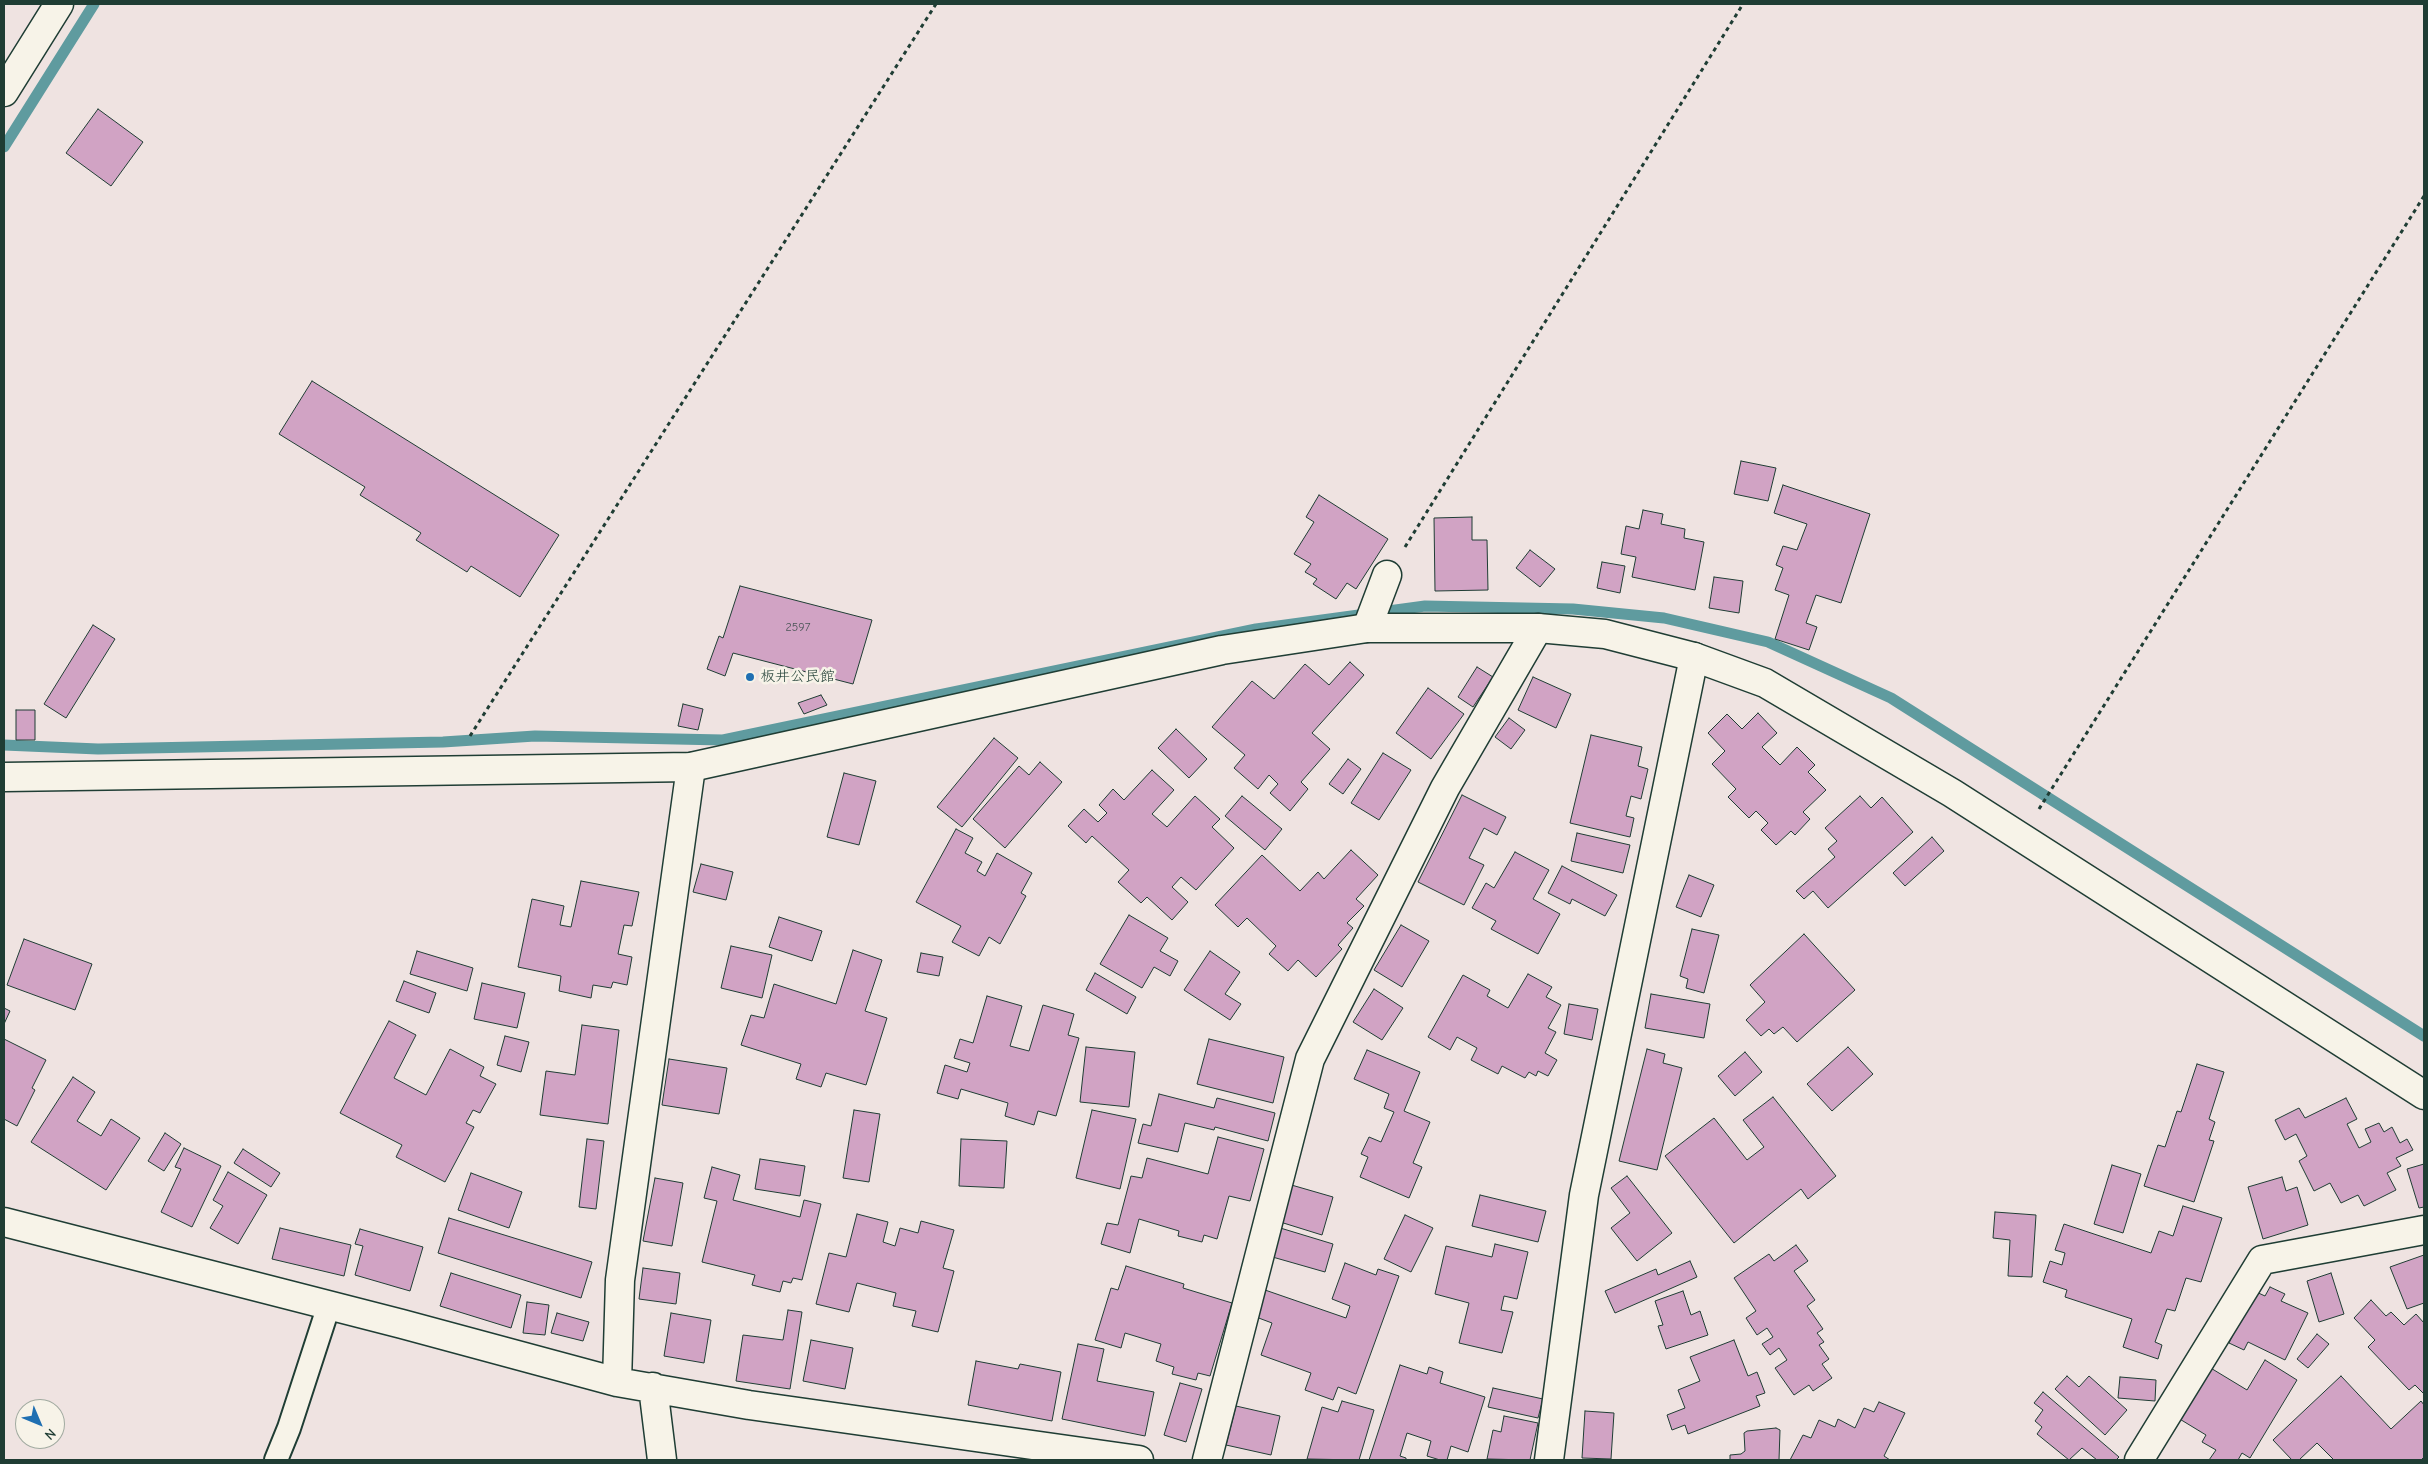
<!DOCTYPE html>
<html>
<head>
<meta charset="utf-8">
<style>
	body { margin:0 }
	#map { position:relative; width:2428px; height:1464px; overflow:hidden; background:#efe3e1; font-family:"Comic Neue",sans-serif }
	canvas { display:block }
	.frame { position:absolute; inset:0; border:5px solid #1f3d34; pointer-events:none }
	.north { position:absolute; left:15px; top:1399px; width:50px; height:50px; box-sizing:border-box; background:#f7f3e8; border:1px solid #a1aaa0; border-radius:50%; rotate:135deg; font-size:14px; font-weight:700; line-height:20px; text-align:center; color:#1f3d34 }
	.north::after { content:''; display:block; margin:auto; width:18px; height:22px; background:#1f6fb2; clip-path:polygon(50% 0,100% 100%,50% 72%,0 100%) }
</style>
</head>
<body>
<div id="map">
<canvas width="2428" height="1464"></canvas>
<div class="frame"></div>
<div class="north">N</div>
</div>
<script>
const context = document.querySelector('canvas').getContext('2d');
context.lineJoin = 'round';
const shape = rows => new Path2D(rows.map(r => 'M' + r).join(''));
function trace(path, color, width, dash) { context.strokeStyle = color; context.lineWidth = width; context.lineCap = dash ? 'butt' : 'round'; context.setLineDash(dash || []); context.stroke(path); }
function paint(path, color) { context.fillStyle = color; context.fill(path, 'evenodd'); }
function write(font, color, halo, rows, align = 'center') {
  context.font = font + ' "Comic Neue","Klee One",sans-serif'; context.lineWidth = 5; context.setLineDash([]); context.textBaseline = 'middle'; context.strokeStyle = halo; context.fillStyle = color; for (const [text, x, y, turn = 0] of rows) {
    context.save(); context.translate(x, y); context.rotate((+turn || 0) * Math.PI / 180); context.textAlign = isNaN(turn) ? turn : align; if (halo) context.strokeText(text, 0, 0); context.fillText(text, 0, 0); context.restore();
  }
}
const stream = shape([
	[4,147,94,4],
	[4,745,98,749,443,742,535,736,723,740,1256,629,1425,606,1573,609,1664,618,1768,642,1891,698,2424,1036]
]);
const building = shape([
	[98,109,143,142,111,186,66,153,98,109],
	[312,381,559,535,520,597,471,566,467,572,416,540,421,533,360,495,365,487,279,434,312,381],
	[1741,461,1776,468,1768,501,1734,494,1741,461],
	[1783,485,1870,514,1841,603,1816,595,1806,623,1817,627,1809,650,1775,639,1789,595,1775,590,1783,568,1776,565,1783,546,1797,550,1807,524,1774,513,1783,485],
	[1319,495,1388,539,1356,589,1347,583,1336,599,1313,584,1317,579,1305,572,1311,564,1294,554,1314,522,1306,517,1319,495],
	[1643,510,1663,514,1661,524,1685,529,1684,538,1704,542,1695,590,1632,577,1636,557,1621,554,1626,526,1639,529,1643,510],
	[1472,517,1472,540,1487,540,1488,590,1435,591,1434,518,1472,517],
	[1530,550,1555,569,1540,587,1516,568,1530,550],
	[1602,562,1625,566,1620,593,1597,588,1602,562],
	[1714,577,1743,581,1739,613,1709,608,1714,577],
	[740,586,872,620,853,684,733,653,725,676,707,669,719,636,723,638,740,586],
	[93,625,115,639,66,718,44,704,93,625],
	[1350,662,1364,675,1312,733,1330,749,1301,782,1308,789,1290,811,1270,793,1278,784,1269,775,1258,789,1234,768,1245,755,1212,727,1252,681,1274,699,1305,664,1329,685,1350,662],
	[1477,667,1493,677,1473,707,1458,697,1477,667],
	[1533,677,1571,694,1556,728,1518,710,1533,677],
	[1428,688,1464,714,1431,759,1396,733,1428,688],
	[821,695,827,705,804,714,798,703,821,695],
	[683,704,703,709,698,730,678,726,683,704],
	[16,710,35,710,35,740,16,740,16,710],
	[1758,713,1777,733,1762,747,1780,765,1797,747,1815,765,1808,772,1826,790,1803,812,1810,819,1795,835,1791,831,1776,845,1761,830,1768,823,1756,811,1749,818,1728,797,1736,789,1712,764,1725,751,1708,733,1727,714,1742,729,1758,713],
	[1509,718,1525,730,1511,749,1495,737,1509,718],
	[1176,729,1207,759,1189,778,1158,748,1176,729],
	[1591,735,1642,747,1638,766,1648,769,1641,799,1631,796,1626,816,1634,818,1630,837,1570,823,1591,735],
	[994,738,1018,758,962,827,937,807,994,738],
	[1383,753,1411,770,1379,820,1351,803,1383,753],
	[1348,759,1361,769,1343,794,1329,784,1348,759],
	[1040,762,1062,782,1005,848,973,819,1019,766,1029,775,1040,762],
	[1152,770,1174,790,1152,814,1167,827,1195,796,1220,819,1212,827,1234,848,1196,890,1181,877,1172,887,1188,902,1172,920,1147,897,1141,903,1118,882,1129,870,1092,836,1086,843,1068,826,1084,809,1098,822,1107,813,1099,805,1113,789,1124,800,1152,770],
	[844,773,876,781,859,845,827,837,844,773],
	[1462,795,1506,817,1497,835,1484,828,1469,858,1484,865,1464,905,1418,882,1462,795],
	[1242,796,1282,829,1265,850,1225,816,1242,796],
	[1860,796,1871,808,1882,797,1913,832,1828,908,1813,891,1804,899,1796,891,1835,857,1828,849,1837,841,1825,828,1860,796],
	[956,829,973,838,965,853,982,862,977,871,985,876,997,853,1032,873,1021,893,1026,896,1000,944,989,937,979,956,952,942,961,926,916,902,956,829],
	[1577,833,1630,845,1623,873,1571,861,1577,833],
	[1932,837,1944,851,1905,886,1893,873,1932,837],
	[1351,850,1378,875,1356,899,1364,906,1347,923,1353,928,1338,945,1342,949,1316,977,1298,960,1288,971,1269,954,1276,946,1247,918,1238,927,1215,905,1262,855,1300,891,1318,872,1324,879,1351,850],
	[1515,852,1549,870,1533,899,1560,914,1538,954,1491,929,1496,921,1472,908,1486,883,1494,888,1515,852],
	[701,864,733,872,726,900,693,892,701,864],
	[1562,866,1617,895,1605,916,1572,899,1570,904,1548,893,1562,866],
	[1689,875,1714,885,1701,917,1676,907,1689,875],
	[581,881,639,892,632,926,624,925,618,954,632,957,627,985,613,982,611,988,593,985,591,998,559,991,561,976,518,967,532,899,564,906,560,925,571,927,581,881],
	[1129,915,1168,938,1160,951,1178,961,1170,976,1154,967,1142,988,1100,964,1129,915],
	[779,917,822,931,812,961,769,947,779,917],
	[1401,925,1429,941,1402,987,1374,970,1401,925],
	[1692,929,1719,935,1704,993,1686,988,1688,979,1680,976,1692,929],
	[1804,934,1855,990,1797,1042,1783,1027,1774,1034,1769,1029,1761,1036,1746,1020,1765,1002,1750,985,1804,934],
	[24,939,92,964,75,1010,7,985,24,939],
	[731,946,772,955,762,998,721,988,731,946],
	[853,950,882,960,865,1011,887,1018,866,1085,826,1073,821,1087,796,1079,801,1064,741,1045,751,1015,764,1018,774,984,836,1004,853,950],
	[417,951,473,968,467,991,410,974,417,951],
	[1210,951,1240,972,1225,994,1241,1004,1230,1020,1184,990,1210,951],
	[921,953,943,957,939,976,917,972,921,953],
	[1095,973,1136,997,1127,1014,1086,990,1095,973],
	[1528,974,1552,987,1546,997,1561,1005,1548,1028,1556,1032,1545,1053,1557,1060,1548,1076,1538,1071,1536,1076,1529,1072,1525,1078,1502,1066,1498,1074,1471,1060,1477,1048,1457,1037,1450,1050,1428,1037,1463,975,1490,990,1487,996,1508,1008,1528,974],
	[404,981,436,993,429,1013,396,1001,404,981],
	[482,983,525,993,517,1028,474,1019,482,983],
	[1374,989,1403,1008,1382,1040,1353,1022,1374,989],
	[1651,994,1710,1004,1704,1038,1645,1028,1651,994],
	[987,996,1022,1006,1010,1046,1029,1051,1043,1005,1074,1014,1068,1035,1079,1038,1056,1116,1038,1111,1034,1125,1005,1116,1008,1103,961,1089,958,1099,937,1093,945,1065,967,1072,970,1063,954,1058,960,1039,973,1043,987,996],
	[1569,1004,1598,1009,1592,1040,1564,1034,1569,1004],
	[4,1008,10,1011,4,1024,4,1008],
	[389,1021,416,1035,394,1078,426,1095,450,1049,484,1067,480,1076,496,1084,480,1113,473,1110,466,1123,474,1127,445,1182,396,1157,402,1145,340,1113,389,1021],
	[582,1025,619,1030,608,1124,540,1115,546,1071,575,1075,582,1025],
	[505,1036,529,1042,521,1072,497,1065,505,1036],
	[4,1039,46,1060,32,1088,35,1090,17,1126,4,1119,4,1039],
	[1209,1039,1284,1057,1273,1103,1197,1084,1209,1039],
	[1086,1047,1135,1052,1129,1107,1080,1102,1086,1047],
	[1848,1047,1873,1074,1832,1111,1807,1084,1848,1047],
	[1647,1049,1665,1054,1663,1063,1682,1068,1657,1170,1619,1161,1647,1049],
	[1367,1050,1420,1072,1404,1111,1430,1122,1413,1163,1422,1167,1409,1198,1360,1177,1368,1157,1361,1154,1369,1137,1381,1142,1394,1112,1384,1108,1389,1094,1354,1079,1367,1050],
	[1745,1052,1762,1072,1735,1096,1718,1076,1745,1052],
	[669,1059,727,1068,719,1114,662,1105,669,1059],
	[2197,1064,2224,1072,2209,1119,2215,1122,2209,1140,2214,1141,2194,1202,2144,1186,2158,1145,2165,1147,2177,1111,2181,1112,2197,1064],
	[73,1077,95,1092,77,1121,101,1136,111,1119,140,1138,106,1190,31,1142,73,1077],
	[1159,1094,1214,1108,1217,1098,1275,1113,1268,1141,1215,1127,1214,1130,1185,1123,1178,1152,1138,1143,1143,1124,1151,1126,1159,1094],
	[1773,1097,1836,1176,1808,1199,1801,1189,1734,1243,1665,1156,1714,1118,1747,1160,1764,1147,1743,1120,1773,1097],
	[2346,1098,2357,1119,2347,1124,2359,1148,2371,1142,2365,1129,2379,1123,2384,1132,2392,1127,2400,1143,2407,1139,2413,1150,2396,1158,2401,1166,2387,1173,2396,1190,2364,1206,2358,1195,2341,1203,2330,1183,2314,1191,2299,1161,2307,1156,2296,1134,2285,1140,2275,1120,2299,1108,2305,1118,2346,1098],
	[854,1110,880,1114,869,1182,843,1178,854,1110],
	[1092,1110,1136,1119,1120,1189,1076,1178,1092,1110],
	[165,1133,181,1144,164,1171,148,1161,165,1133],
	[1218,1137,1264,1149,1250,1201,1229,1196,1217,1239,1204,1235,1202,1242,1178,1236,1179,1231,1139,1219,1130,1253,1101,1244,1107,1223,1118,1225,1131,1176,1142,1178,1147,1158,1208,1174,1218,1137],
	[587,1139,604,1141,596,1209,579,1207,587,1139],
	[961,1139,1007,1141,1004,1188,959,1186,961,1139],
	[184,1148,221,1166,192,1227,161,1212,181,1169,175,1167,184,1148],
	[243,1149,280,1173,271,1187,234,1163,243,1149],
	[760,1159,805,1166,800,1196,755,1189,760,1159],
	[2424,1164,2424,1207,2419,1208,2407,1169,2424,1164],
	[2112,1165,2141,1174,2123,1233,2094,1224,2112,1165],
	[712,1167,740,1175,733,1200,800,1217,804,1200,821,1204,802,1280,793,1278,791,1283,783,1281,780,1292,752,1285,755,1275,702,1262,717,1201,704,1198,712,1167],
	[228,1172,267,1195,238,1244,210,1228,223,1206,213,1200,228,1172],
	[471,1173,522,1192,509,1228,458,1210,471,1173],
	[1627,1176,1672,1233,1637,1261,1611,1228,1630,1213,1611,1188,1627,1176],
	[2282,1177,2286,1191,2297,1187,2308,1225,2263,1239,2248,1187,2282,1177],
	[655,1178,683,1183,672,1246,643,1241,655,1178],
	[1288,1184,1333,1197,1322,1235,1277,1221,1288,1184],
	[1480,1195,1546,1211,1538,1242,1472,1226,1480,1195],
	[2183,1206,2222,1218,2201,1282,2186,1278,2175,1311,2167,1309,2155,1342,2162,1345,2158,1359,2123,1347,2132,1319,2065,1297,2067,1290,2043,1282,2050,1261,2062,1265,2065,1253,2055,1250,2064,1224,2151,1253,2159,1231,2173,1236,2183,1206],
	[1995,1212,2036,1215,2032,1277,2008,1276,2010,1240,1993,1238,1995,1212],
	[857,1214,888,1222,883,1242,895,1246,900,1228,918,1233,921,1221,954,1230,943,1268,954,1271,938,1332,912,1326,916,1311,893,1306,896,1293,857,1283,849,1312,816,1304,829,1253,846,1257,857,1214],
	[1405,1215,1433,1228,1411,1272,1384,1259,1405,1215],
	[449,1218,592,1262,581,1298,438,1253,449,1218],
	[1277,1227,1333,1244,1325,1272,1269,1256,1277,1227],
	[280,1228,351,1245,344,1276,272,1259,280,1228],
	[360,1229,423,1247,410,1291,355,1275,363,1246,355,1244,360,1229],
	[1495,1244,1528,1252,1517,1299,1504,1296,1501,1310,1513,1312,1502,1353,1459,1343,1469,1303,1435,1294,1446,1246,1492,1257,1495,1244],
	[1796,1245,1808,1261,1794,1271,1815,1300,1807,1306,1823,1329,1817,1333,1824,1342,1819,1345,1829,1359,1822,1364,1832,1378,1813,1391,1809,1385,1794,1395,1775,1368,1787,1360,1779,1348,1770,1355,1762,1344,1773,1337,1767,1328,1757,1335,1746,1318,1756,1311,1734,1278,1769,1254,1774,1261,1796,1245],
	[2424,1255,2424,1303,2407,1309,2390,1267,2424,1255],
	[1690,1261,1697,1277,1615,1313,1605,1291,1656,1269,1658,1275,1690,1261],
	[1345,1263,1376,1275,1378,1269,1399,1276,1356,1394,1338,1387,1333,1400,1305,1390,1311,1373,1261,1355,1272,1323,1256,1317,1265,1290,1346,1318,1350,1306,1332,1299,1345,1263],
	[1126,1266,1184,1284,1183,1288,1232,1303,1210,1376,1198,1373,1196,1380,1172,1374,1174,1367,1156,1361,1161,1344,1125,1333,1121,1348,1095,1340,1111,1288,1118,1290,1126,1266],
	[643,1268,680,1273,676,1304,639,1299,643,1268],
	[451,1273,521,1295,511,1328,440,1306,451,1273],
	[2331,1273,2344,1314,2319,1322,2307,1281,2331,1273],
	[2270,1287,2285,1294,2281,1301,2308,1313,2285,1360,2248,1342,2244,1350,2229,1343,2254,1291,2265,1296,2270,1287],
	[1683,1291,1691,1315,1700,1311,1708,1335,1666,1349,1658,1326,1663,1325,1655,1301,1683,1291],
	[2371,1300,2386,1316,2391,1312,2404,1325,2416,1314,2424,1323,2424,1394,2415,1385,2409,1390,2368,1347,2375,1340,2354,1318,2371,1300],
	[527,1302,549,1305,545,1335,523,1333,527,1302],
	[788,1310,802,1312,790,1389,736,1381,743,1335,783,1340,788,1310],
	[557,1313,589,1322,583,1341,551,1333,557,1313],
	[671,1313,711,1320,704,1363,664,1356,671,1313],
	[2317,1334,2329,1344,2308,1368,2297,1359,2317,1334],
	[811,1340,853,1348,845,1389,803,1381,811,1340],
	[1734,1340,1748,1376,1757,1372,1765,1393,1756,1396,1760,1406,1688,1434,1685,1425,1672,1430,1667,1415,1685,1408,1678,1390,1700,1381,1690,1357,1734,1340],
	[1078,1344,1104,1349,1097,1381,1154,1392,1145,1436,1062,1419,1078,1344],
	[2265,1360,2297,1380,2250,1458,2242,1453,2238,1460,2209,1460,2216,1450,2202,1442,2206,1435,2178,1418,2209,1367,2247,1390,2265,1360],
	[976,1361,1018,1369,1020,1364,1061,1372,1052,1421,968,1405,976,1361],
	[1400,1365,1427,1374,1429,1367,1443,1372,1440,1383,1485,1397,1468,1452,1451,1446,1447,1460,1440,1460,1427,1456,1431,1441,1407,1433,1400,1456,1406,1458,1406,1460,1369,1460,1400,1365],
	[2067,1376,2079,1387,2089,1376,2127,1410,2105,1435,2055,1389,2067,1376],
	[2341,1376,2391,1429,2421,1401,2424,1405,2424,1457,2421,1460,2334,1460,2317,1443,2299,1460,2292,1460,2273,1440,2341,1376],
	[2120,1377,2156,1380,2155,1401,2118,1398,2120,1377],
	[1180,1383,1202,1389,1186,1442,1164,1435,1180,1383],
	[1493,1388,1543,1399,1538,1418,1488,1407,1493,1388],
	[2043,1392,2119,1457,2116,1460,2097,1460,2082,1448,2069,1460,2037,1434,2042,1427,2035,1421,2043,1410,2034,1403,2043,1392],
	[1342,1401,1374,1410,1359,1460,1307,1459,1322,1407,1338,1412,1342,1401],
	[1879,1402,1905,1413,1884,1456,1890,1460,1790,1460,1803,1435,1811,1438,1819,1420,1835,1427,1838,1419,1855,1428,1864,1408,1874,1412,1879,1402],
	[1236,1406,1280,1416,1271,1455,1226,1445,1236,1406],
	[1585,1411,1614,1413,1611,1459,1582,1458,1585,1411],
	[1504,1416,1538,1423,1530,1460,1487,1459,1493,1430,1501,1432,1504,1416],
	[1776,1428,1780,1430,1779,1460,1730,1460,1730,1455,1741,1454,1745,1451,1744,1433,1747,1431,1776,1428]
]);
const path = shape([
	[1405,547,1743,4],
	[470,736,936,4],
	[2039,809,2424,196]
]);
const service = shape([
	[276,1460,289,1428,329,1305]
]);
const minor = shape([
	[4,92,59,4],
	[1367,628,1387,575],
	[4,1222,402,1324,617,1382,749,1405,1139,1460],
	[617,1382,620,1280,691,767],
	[653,1387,662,1460],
	[1207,1460,1310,1059,1445,788,1538,628],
	[1549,1460,1584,1195,1694,657],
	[2139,1460,2262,1260,2424,1230]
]);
const tertiary = shape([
	[4,777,691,767,1222,650,1367,628,1538,628,1605,634,1694,657,1765,683,1952,793,2424,1095]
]);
const markers = [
	[750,677,5,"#1f6fb2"]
];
const numberNames = [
	["2597",798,628]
];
const poiNames = [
	["板井公民館",760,677]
];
trace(stream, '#5f9b9f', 11);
paint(building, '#d1a3c4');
trace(building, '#1f3d34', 1);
trace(service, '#1f3d34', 26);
trace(minor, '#1f3d34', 31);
trace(tertiary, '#1f3d34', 31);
trace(path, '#1f3d34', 3, [4, 4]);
trace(service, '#f7f3e8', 22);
trace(minor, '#f7f3e8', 28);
trace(tertiary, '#f7f3e8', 28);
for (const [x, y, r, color] of markers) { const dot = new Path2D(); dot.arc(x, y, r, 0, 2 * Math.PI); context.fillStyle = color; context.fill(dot); trace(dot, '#f7f3e8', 2); }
write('12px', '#4c5658', null, numberNames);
write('15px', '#1f3d34', '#f7f3e8', poiNames, 'left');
</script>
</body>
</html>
